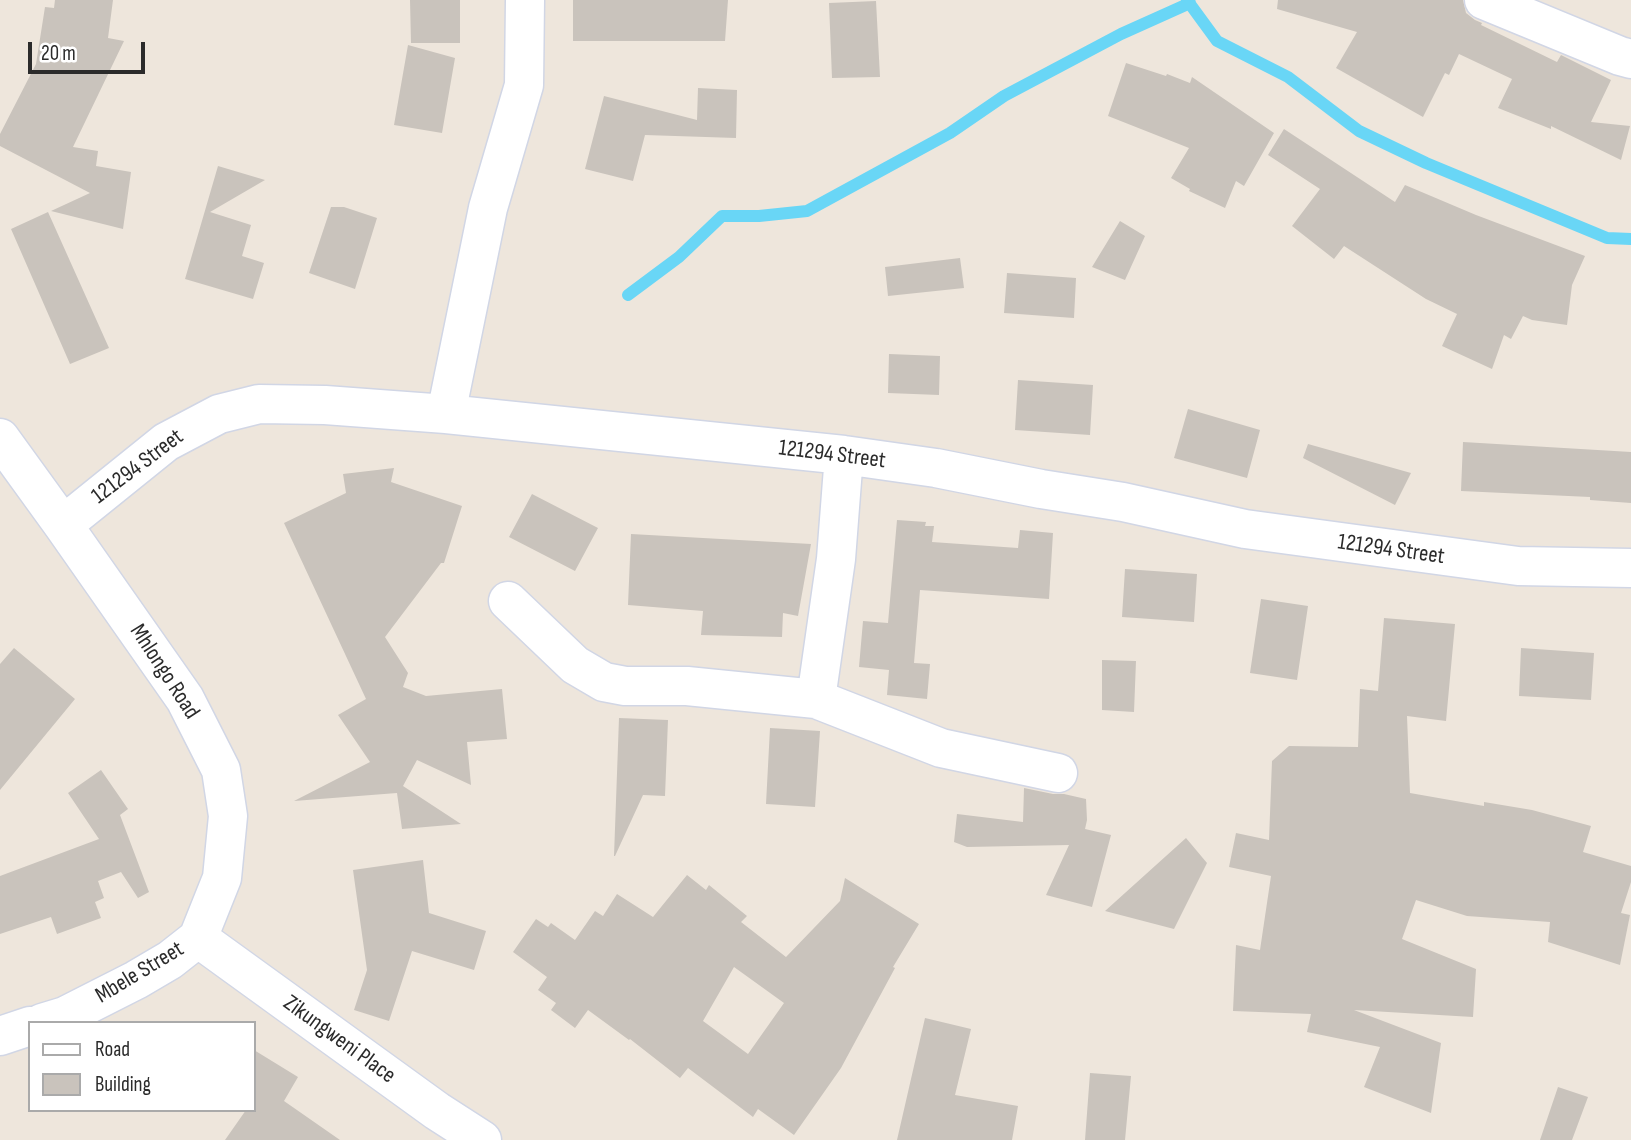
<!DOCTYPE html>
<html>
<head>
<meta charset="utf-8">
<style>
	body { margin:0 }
	#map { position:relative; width:1631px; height:1140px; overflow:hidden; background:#eee6dc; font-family:"Sofia Sans Condensed",sans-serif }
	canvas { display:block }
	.legend { position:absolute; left:28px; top:1021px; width:228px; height:91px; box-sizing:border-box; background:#fff; border:2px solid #aaa; margin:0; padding:9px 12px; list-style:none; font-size:21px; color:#2b2b2b }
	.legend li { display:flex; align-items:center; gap:14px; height:35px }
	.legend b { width:35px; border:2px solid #aaa }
	.scale { position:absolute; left:28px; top:42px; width:117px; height:32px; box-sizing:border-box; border:4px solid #2b2b2b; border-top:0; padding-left:9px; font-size:21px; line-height:24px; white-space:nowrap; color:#2b2b2b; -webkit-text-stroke:5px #fff; paint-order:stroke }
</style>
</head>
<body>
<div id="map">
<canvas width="1631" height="1140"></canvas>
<ul class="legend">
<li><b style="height:9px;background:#fff"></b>Road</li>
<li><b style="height:19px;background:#c9c3bc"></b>Building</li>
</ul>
<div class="scale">20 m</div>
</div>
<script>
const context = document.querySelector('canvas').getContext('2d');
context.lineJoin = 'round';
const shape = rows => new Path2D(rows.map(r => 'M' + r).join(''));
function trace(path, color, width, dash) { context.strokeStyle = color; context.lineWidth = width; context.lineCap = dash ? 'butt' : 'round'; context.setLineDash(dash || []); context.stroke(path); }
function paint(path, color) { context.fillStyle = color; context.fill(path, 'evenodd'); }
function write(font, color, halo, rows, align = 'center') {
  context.font = font + ' "Sofia Sans Condensed",sans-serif'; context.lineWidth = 5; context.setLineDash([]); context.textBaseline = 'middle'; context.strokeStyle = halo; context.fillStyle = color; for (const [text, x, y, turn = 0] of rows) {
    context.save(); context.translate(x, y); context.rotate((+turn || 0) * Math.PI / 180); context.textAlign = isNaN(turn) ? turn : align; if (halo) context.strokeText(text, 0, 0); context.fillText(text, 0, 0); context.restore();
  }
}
const stream = shape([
	[1187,0,1217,41,1288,77,1359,131,1426,163,1607,238,1631,239],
	[628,295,679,257,722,216,759,216,807,211,950,133,1004,96,1121,34,1190,3]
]);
const building = shape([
	[55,0,113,0,108,38,124,41,73,147,98,151,96,166,131,172,123,229,51,211,90,193,0,146,0,134,36,64,45,7,54,8],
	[410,0,460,0,460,43,411,43],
	[573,0,728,0,725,41,573,41],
	[1278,0,1463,0,1466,13,1475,20,1482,23,1481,25,1557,62,1561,55,1611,80,1591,122,1630,126,1621,160,1551,126,1551,129,1498,108,1512,79,1459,54,1449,75,1445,73,1423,117,1336,68,1357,32,1277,9],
	[876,1,880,77,832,78,829,3],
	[408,45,455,58,442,133,394,125],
	[1126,63,1166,76,1167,74,1190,83,1192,77,1274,133,1244,186,1236,181,1225,208,1189,191,1190,189,1171,178,1189,148,1108,116],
	[698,88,737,90,736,138,645,135,633,181,585,169,604,96,697,120],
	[1284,129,1395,202,1405,185,1476,215,1585,256,1572,285,1567,325,1532,320,1523,316,1511,339,1504,335,1492,369,1442,346,1457,314,1426,299,1344,246,1334,259,1292,226,1320,189,1268,155],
	[218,166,265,180,210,212,251,225,242,256,264,263,253,299,185,279],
	[331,207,344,207,377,218,355,289,309,273],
	[48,212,109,348,70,364,11,229],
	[1120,221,1145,236,1125,280,1092,267],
	[960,258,964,288,888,296,885,267],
	[1007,273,1076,278,1074,318,1004,313],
	[889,354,940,356,939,395,888,393],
	[1018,380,1093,385,1090,435,1015,430],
	[1188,409,1260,430,1247,478,1174,458],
	[1463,442,1631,452,1631,503,1590,500,1590,497,1461,491],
	[1308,444,1411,473,1395,505,1303,458],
	[394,468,391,482,462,506,444,563,441,563,385,637,408,673,403,687,426,696,502,689,507,739,467,742,471,785,417,760,403,786,461,824,402,829,397,793,294,801,370,762,338,715,366,699,284,523,346,493,343,474],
	[532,494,598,528,575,571,509,537],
	[897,520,926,522,925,526,934,526,932,542,1018,548,1020,530,1053,533,1049,599,920,590,914,663,930,664,927,699,887,695,889,670,859,667,863,621,888,623],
	[631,534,811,544,798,616,783,613,782,637,701,635,703,611,628,605],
	[1125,569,1197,574,1194,622,1122,617],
	[1261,599,1308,606,1297,680,1250,673],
	[1384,618,1455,624,1446,721,1407,716,1410,793,1484,806,1484,802,1532,810,1591,826,1583,852,1631,866,1631,882,1621,913,1630,915,1620,965,1548,942,1550,922,1467,916,1416,900,1402,939,1476,969,1473,1017,1354,1010,1441,1043,1431,1113,1364,1087,1380,1047,1307,1032,1311,1014,1233,1011,1236,945,1260,950,1271,876,1229,867,1236,833,1269,840,1272,761,1289,746,1358,747,1360,689,1378,691],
	[14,648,75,699,0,790,0,664],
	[1521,648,1594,653,1591,700,1519,696],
	[1102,660,1136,661,1134,712,1102,710],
	[619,718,668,720,665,796,643,795,615,856,614,856],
	[770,728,820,731,815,807,766,804],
	[101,770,128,809,120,815,149,892,138,898,121,872,98,881,104,898,95,902,101,918,57,934,51,917,0,934,0,876,99,839,68,793],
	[1024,788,1053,794,1064,794,1086,799,1087,820,1085,829,1111,835,1092,907,1046,895,1069,845,967,847,954,842,957,814,1023,822],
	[1186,838,1207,863,1174,929,1105,911],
	[423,860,429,913,486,931,474,970,412,951,389,1021,354,1010,367,970,353,870],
	[687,875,706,890,709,885,747,916,741,922,786,957,840,901,845,878,919,924,893,967,895,968,841,1068,794,1135,758,1109,753,1117,688,1068,680,1078,630,1039,629,1040,588,1010,575,1028,551,1010,556,1003,538,990,547,977,513,952,536,919,548,927,551,923,575,940,595,911,603,916,617,894,653,917],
	[734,967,784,1003,748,1054,703,1021],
	[925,1018,971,1029,955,1095,1018,1106,1012,1140,897,1140],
	[254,1050,298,1077,284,1101,340,1140,225,1140,246,1110,254,1110],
	[1090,1073,1131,1076,1125,1140,1085,1140],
	[1558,1087,1588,1097,1572,1140,1540,1140]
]);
const minor = shape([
	[1484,0,1620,56,1631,59],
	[446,414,488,208,524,85,525,0],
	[0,438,63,525,185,699,221,770,228,816,222,878,198,938],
	[63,525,166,442,219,414,259,404,325,405,446,414,844,455,936,468,1041,489,1123,502,1245,529,1518,566,1631,568],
	[508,601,575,665,604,682,625,686,687,686,816,699,941,748,1058,773],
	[816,699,836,559,844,455],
	[198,938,437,1111,482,1140],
	[42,1023,65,1016,136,980,170,960,198,938],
	[0,1036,30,1026]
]);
const streetNames = [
	["121294 Street",832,455,7],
	["121294 Street",138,467,-37],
	["121294 Street",1391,550,8],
	["Mhlongo Road",164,672,57],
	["Mbele Street",140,973,-31],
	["Zikungweni Place",339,1040,36]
];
trace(stream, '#69d6f6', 12);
paint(building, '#c9c3bc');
trace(minor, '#d1d6e5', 41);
trace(minor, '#fff', 38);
write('23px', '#2b2b2b', '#fff', streetNames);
</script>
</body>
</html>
